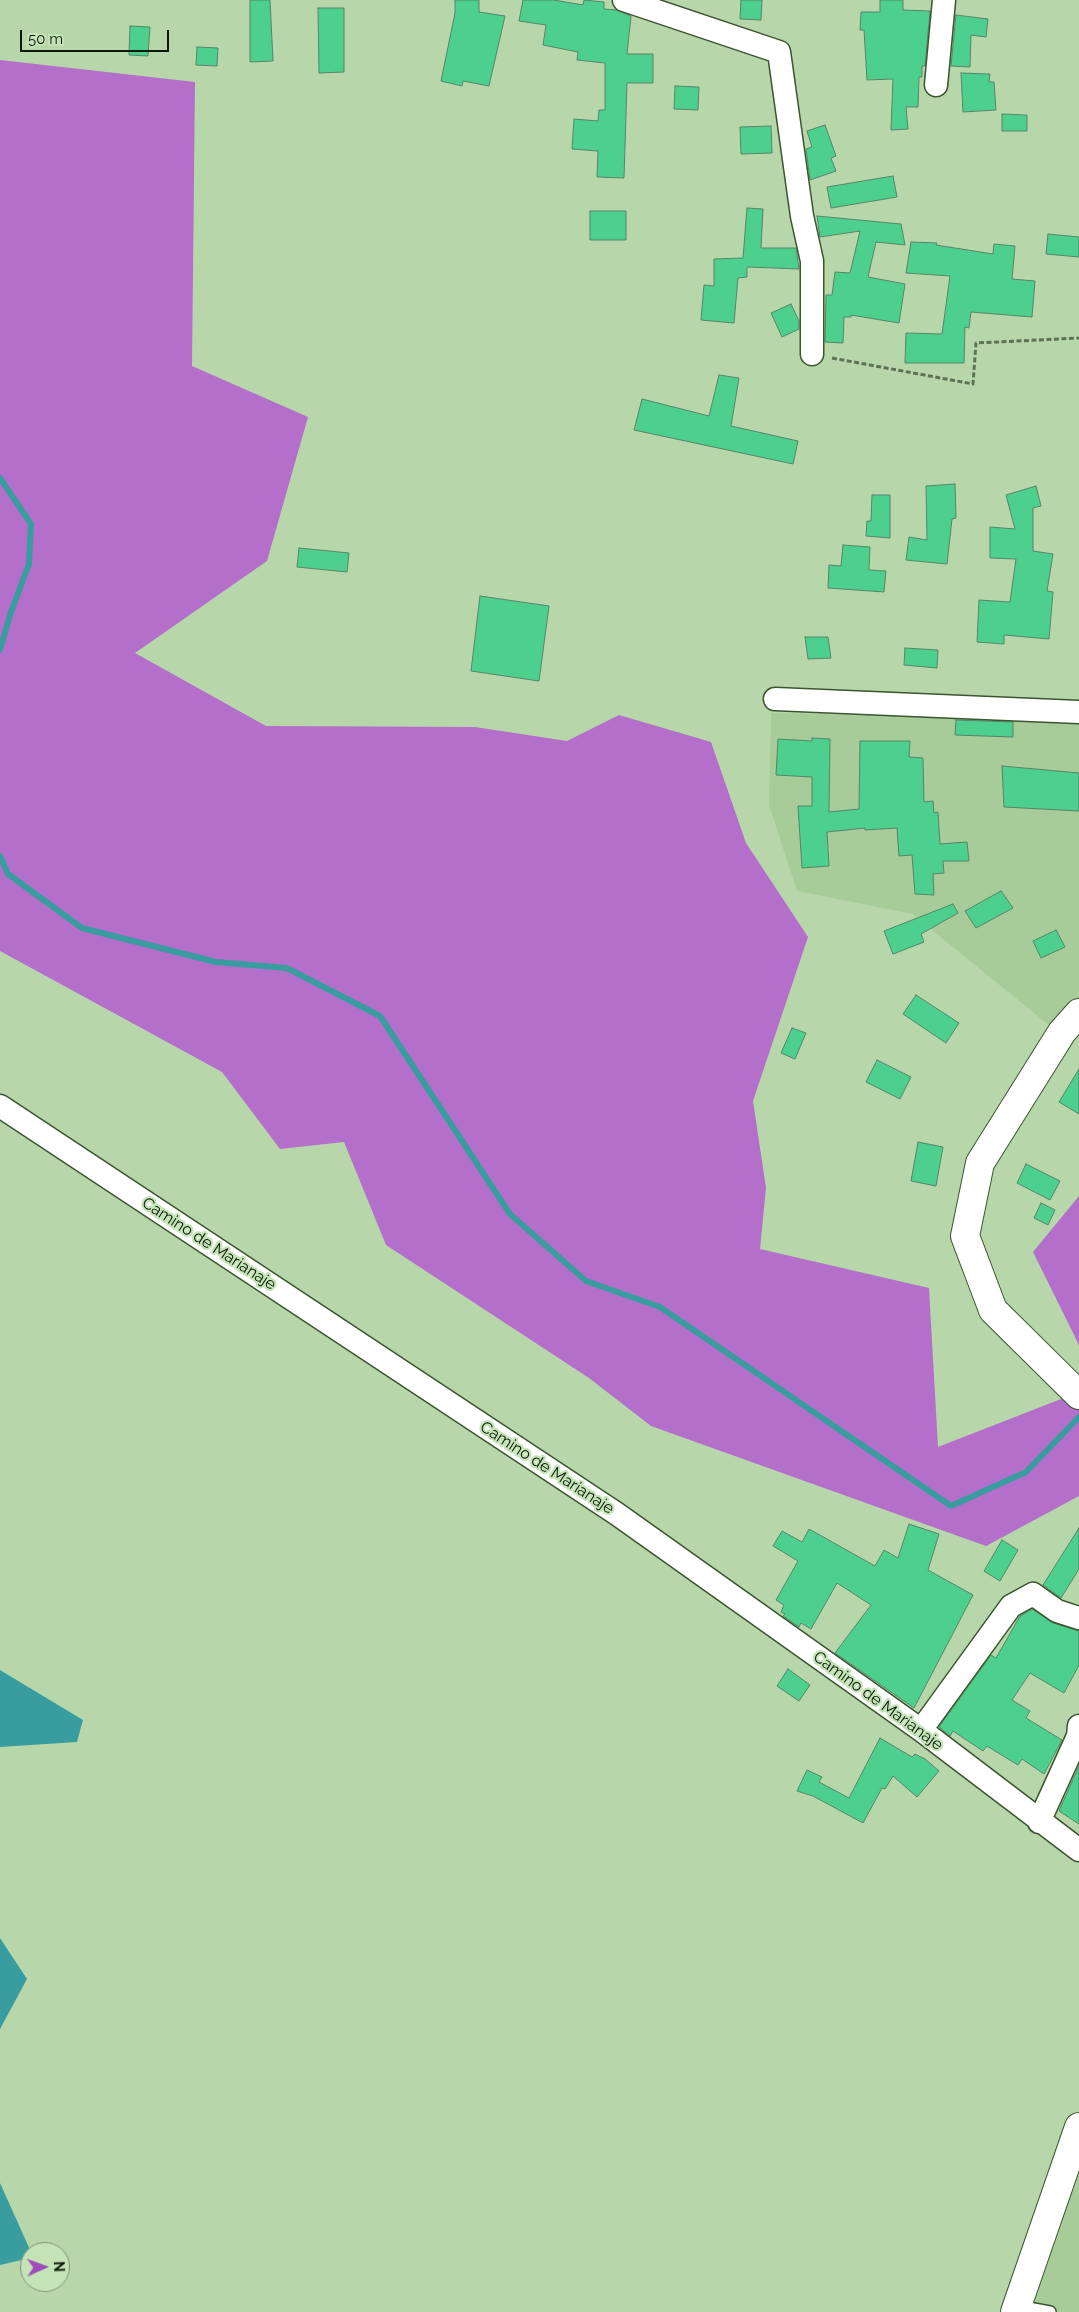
<!DOCTYPE html>
<html>
<head>
<meta charset="utf-8">
<style>
	body { margin:0 }
	#map { position:relative; width:1079px; height:2312px; overflow:hidden; background:#b7d7ab; font-family:Raleway,sans-serif }
	canvas { display:block }
	.north { position:absolute; left:20px; top:2242px; width:50px; height:50px; box-sizing:border-box; background:#c4e4b8; border:1px solid #7a9272; border-radius:50%; rotate:88deg; font-size:14px; font-weight:700; line-height:20px; text-align:center; color:#0c1808 }
	.north::after { content:''; display:block; margin:auto; width:18px; height:22px; background:#a04cba; clip-path:polygon(50% 0,100% 100%,50% 72%,0 100%) }
	.scale { position:absolute; left:20px; top:30px; width:149px; height:22px; box-sizing:border-box; border:2px solid #0c1808; border-top:0; padding-left:6px; font-size:15px; line-height:18px; white-space:nowrap; color:#0c1808; -webkit-text-stroke:4px #c4e4b8; paint-order:stroke }
</style>
</head>
<body>
<div id="map">
<canvas width="1079" height="2312"></canvas>
<div class="north">N</div>
<div class="scale">50 m</div>
</div>
<script>
const context = document.querySelector('canvas').getContext('2d');
context.lineJoin = 'round';
function paint(path, color) { context.fillStyle = color; context.fill(path, 'evenodd'); }
const shape = rows => new Path2D(rows.map(r => 'M' + r).join(''));
function trace(path, color, width, dash) { context.strokeStyle = color; context.lineWidth = width; context.lineCap = dash ? 'butt' : 'round'; context.setLineDash(dash || []); context.stroke(path); }
function write(font, color, halo, rows, align = 'center') {
  context.font = font + ' Raleway,sans-serif'; context.lineWidth = 4.5; context.setLineDash([]); context.textBaseline = 'middle'; context.strokeStyle = halo; context.fillStyle = color; for (const [text, x, y, turn = 0] of rows) {
    context.save(); context.translate(x, y); context.rotate((+turn || 0) * Math.PI / 180); context.textAlign = isNaN(turn) ? turn : align; if (halo) context.strokeText(text, 0, 0); context.fillText(text, 0, 0); context.restore();
  }
}
const built = shape([
	[771,713,1079,720,1079,1003,1055,1030,912,914,797,891,769,805],
	[1079,2174,1079,2312,1031,2312]
]);
const forest = shape([
	[0,60,195,82,192,366,308,417,267,561,135,653,266,726,475,727,567,741,619,715,711,742,746,843,808,937,753,1101,766,1188,760,1249,929,1288,938,1447,1079,1392,1079,1496,986,1546,651,1426,589,1378,386,1245,344,1142,280,1149,222,1072,0,951],
	[1079,1196,1079,1345,1033,1252]
]);
const water = shape([
	[0,1670,83,1720,77,1742,0,1747],
	[0,1938,27,1979,0,2029],
	[0,2183,31,2252,30,2258,0,2265]
]);
const stream = shape([
	[0,478,31,524,29,564,11,612,0,650],
	[0,856,8,874,82,928,216,962,287,968,380,1016,510,1214,586,1281,660,1307,951,1506,1026,1472,1079,1417]
]);
const building = shape([
	[250,0,270,0,273,61,250,62,250,0],
	[455,0,479,0,479,12,505,16,489,86,463,81,462,86,441,81,455,13,455,0],
	[523,0,554,0,583,5,584,0,604,2,604,9,616,10,631,16,627,54,653,54,653,83,627,83,624,178,597,177,598,151,572,149,574,119,598,121,599,110,605,110,605,63,577,60,578,52,543,45,546,25,519,21,523,0],
	[741,0,762,0,761,20,740,19,741,0],
	[880,0,903,0,903,10,930,11,925,66,922,66,922,77,919,77,918,107,906,107,908,129,891,130,893,79,867,80,864,30,860,30,861,12,880,12,880,0],
	[318,8,344,8,344,72,319,73,318,8],
	[956,15,988,19,986,37,971,35,970,67,951,66,956,15],
	[130,26,150,27,148,56,129,55,130,26],
	[197,47,218,48,217,66,196,65,197,47],
	[961,73,990,74,989,82,994,82,996,110,963,112,961,73],
	[675,86,699,87,698,110,674,109,675,86],
	[1002,114,1027,115,1027,131,1002,131,1002,114],
	[825,125,836,156,831,158,836,171,810,180,806,149,812,147,807,131,825,125],
	[771,126,772,153,741,154,740,127,771,126],
	[893,176,897,197,831,208,827,187,893,176],
	[747,208,763,209,761,248,796,248,799,269,747,267,747,277,738,278,734,323,701,320,704,285,714,286,714,259,743,258,747,208],
	[590,211,626,211,626,240,590,240,590,211],
	[817,216,901,224,905,245,876,242,868,277,905,284,899,323,851,315,851,317,844,317,843,343,825,342,826,295,832,295,835,272,850,273,860,231,820,237,817,216],
	[1048,234,1079,237,1079,257,1046,254,1048,234],
	[911,242,937,243,936,245,993,254,994,244,1015,246,1012,279,1035,281,1032,317,971,312,969,328,965,327,964,363,905,363,906,333,942,334,950,276,906,273,911,242],
	[791,304,799,321,799,329,782,337,771,313,791,304],
	[719,375,739,378,731,426,798,441,793,464,634,430,642,399,709,416,719,375],
	[955,484,956,518,952,519,947,564,906,560,909,537,927,540,926,486,955,484],
	[1036,486,1041,506,1033,508,1033,551,1053,554,1047,591,1053,592,1049,639,1004,635,1004,644,977,642,979,600,1010,602,1016,559,990,558,990,527,1015,529,1006,495,1036,486],
	[872,495,890,495,890,538,866,536,867,521,871,521,872,495],
	[843,545,870,547,869,570,886,571,884,592,828,588,829,565,841,566,843,545],
	[299,548,349,553,347,572,297,567,299,548],
	[480,596,549,606,539,681,471,671,480,596],
	[805,637,828,637,831,658,808,659,805,637],
	[905,648,938,650,937,668,904,665,905,648],
	[956,720,1013,722,1013,737,955,735,956,720],
	[812,738,830,739,829,812,859,809,860,741,910,741,909,757,923,758,924,802,933,801,934,813,938,812,940,844,967,842,969,861,943,861,944,873,933,874,934,895,915,894,912,855,899,856,897,828,865,830,865,828,827,832,829,866,802,868,798,806,812,806,812,777,776,775,778,739,812,741,812,738],
	[1002,766,1079,773,1079,811,1004,807,1002,766],
	[1001,891,1013,908,976,928,965,911,1001,891],
	[953,904,958,913,921,934,924,942,893,954,884,931,953,904],
	[1056,930,1065,947,1041,958,1033,941,1056,930],
	[916,995,959,1023,946,1043,903,1014,916,995],
	[792,1028,806,1033,795,1059,781,1053,792,1028],
	[877,1060,911,1077,900,1099,866,1082,877,1060],
	[1079,1069,1079,1114,1059,1102,1079,1069],
	[918,1142,943,1147,936,1186,911,1181,918,1142],
	[1026,1164,1060,1181,1050,1200,1017,1183,1026,1164],
	[1041,1203,1055,1210,1048,1225,1034,1218,1041,1203],
	[909,1524,939,1534,928,1570,973,1595,914,1708,835,1653,871,1605,837,1583,811,1629,801,1623,799,1627,783,1616,785,1614,781,1612,784,1605,776,1600,798,1561,773,1546,782,1531,802,1542,809,1529,875,1566,884,1550,898,1558,909,1524],
	[1079,1528,1079,1569,1061,1598,1043,1585,1079,1528],
	[1002,1540,1018,1550,1000,1581,984,1571,1002,1540],
	[1032,1609,1053,1623,1079,1631,1079,1665,1064,1693,1030,1673,1012,1700,1030,1711,1026,1718,1062,1740,1044,1774,1022,1759,1018,1765,987,1746,983,1751,953,1731,950,1736,939,1727,991,1655,996,1658,1020,1616,1032,1609],
	[788,1669,810,1685,799,1701,777,1686,788,1669],
	[880,1738,912,1757,915,1754,925,1759,939,1771,917,1797,893,1776,885,1789,882,1788,863,1823,813,1796,797,1791,807,1770,822,1777,819,1782,849,1798,880,1738],
	[1079,1766,1079,1824,1059,1811,1079,1766]
]);
const path = shape([
	[832,358,973,384,976,343,1079,338]
]);
const lane = shape([
	[1017,2306,1050,2312]
]);
const street = shape([
	[624,0,779,52,802,216,812,261,812,354],
	[936,85,944,0],
	[775,699,1079,712],
	[0,1106,617,1514,921,1730,1079,1850],
	[921,1730,1011,1606,1033,1594,1057,1611,1079,1618],
	[1039,1822,1078,1736,1079,1726]
]);
const secondary = shape([
	[1079,1013,1062,1032,980,1163,965,1236,993,1310,1079,1395],
	[1015,2312,1079,2127]
]);
const streetNames = [
	["Camino de Marianaje",209,1244,33],
	["Camino de Marianaje",547,1468,33],
	["Camino de Marianaje",878,1701,36]
];
paint(built, '#a7cc9a');
paint(forest, '#b46fcb');
paint(water, '#399d9f');
trace(stream, '#399d9f', 6);
paint(building, '#4dd08d');
trace(building, '#558569', 1);
trace(lane, '#3a552f', 14);
trace(street, '#3a552f', 25);
trace(secondary, '#3a552f', 30);
trace(path, '#5d7255', 3, [5, 2.5]);
trace(lane, '#fff', 11);
trace(street, '#fff', 22);
trace(secondary, '#fff', 28);
write('16px', '#0c1808', '#c4e4b8', streetNames);
</script>
</body>
</html>
